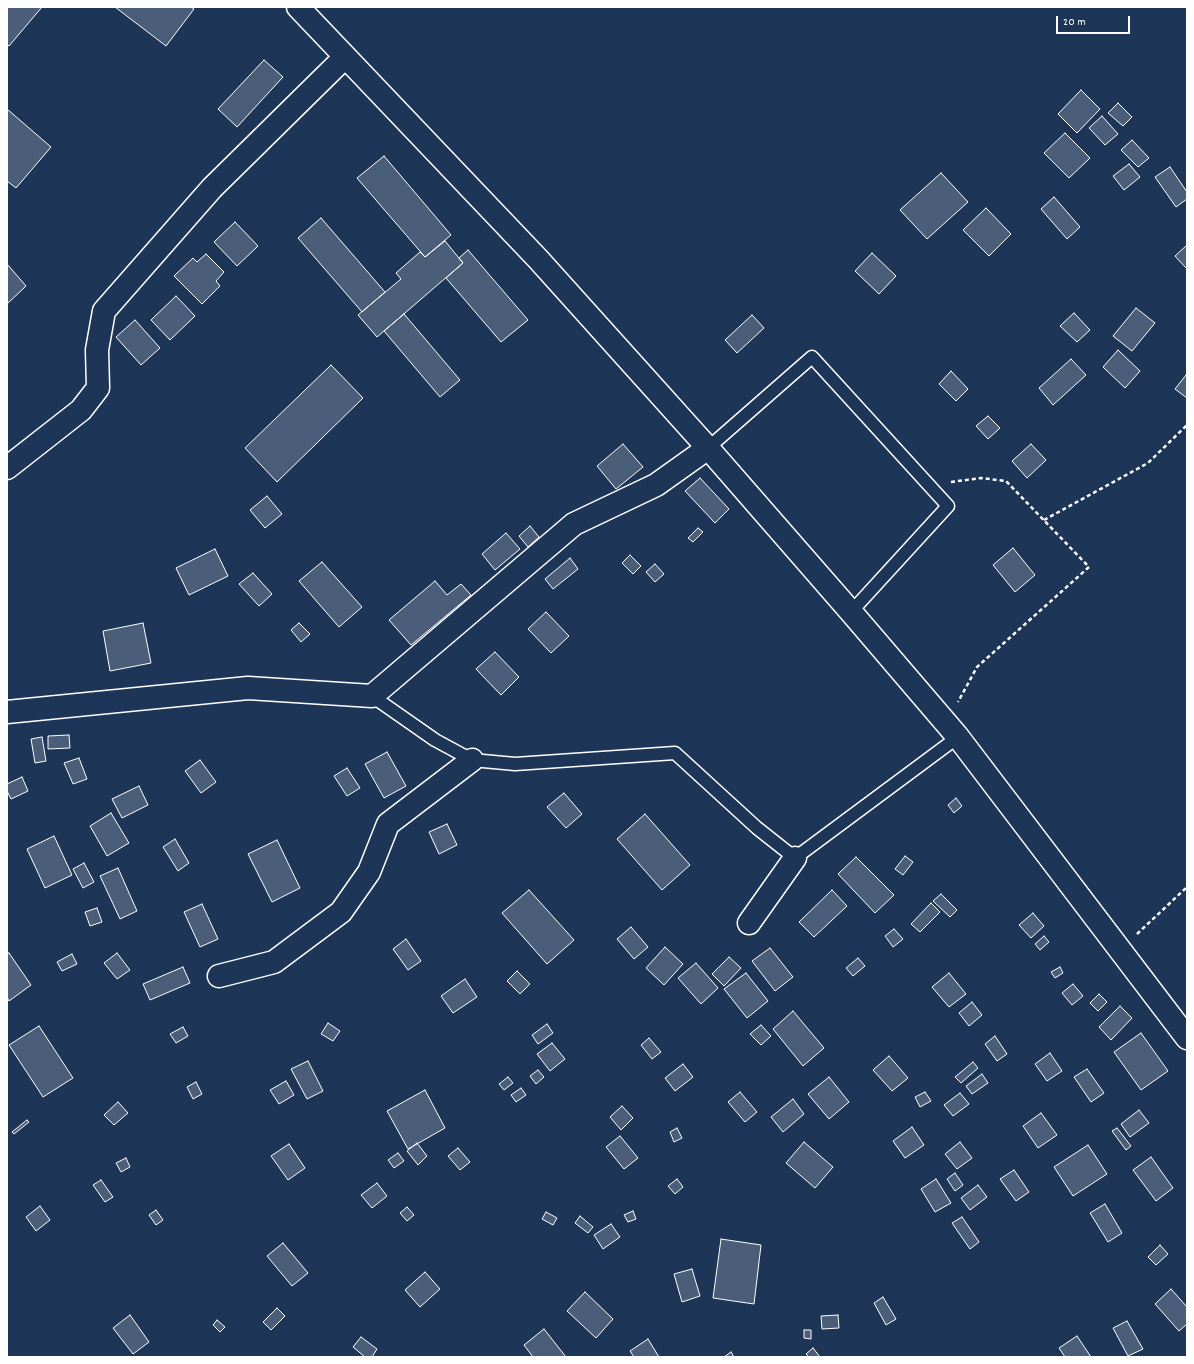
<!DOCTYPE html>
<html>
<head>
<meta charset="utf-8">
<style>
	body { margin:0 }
	#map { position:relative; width:1194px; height:1364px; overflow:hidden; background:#1d3557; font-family:Dekko,sans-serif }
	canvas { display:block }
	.frame { position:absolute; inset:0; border:8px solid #fff; pointer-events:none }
	.scale { position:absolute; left:1056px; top:16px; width:74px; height:18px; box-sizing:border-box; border:2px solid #fff; border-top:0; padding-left:5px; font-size:12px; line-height:14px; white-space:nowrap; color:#fff; -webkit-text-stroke:3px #1d3557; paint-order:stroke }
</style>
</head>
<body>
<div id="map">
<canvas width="1194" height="1364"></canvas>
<div class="frame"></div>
<div class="scale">20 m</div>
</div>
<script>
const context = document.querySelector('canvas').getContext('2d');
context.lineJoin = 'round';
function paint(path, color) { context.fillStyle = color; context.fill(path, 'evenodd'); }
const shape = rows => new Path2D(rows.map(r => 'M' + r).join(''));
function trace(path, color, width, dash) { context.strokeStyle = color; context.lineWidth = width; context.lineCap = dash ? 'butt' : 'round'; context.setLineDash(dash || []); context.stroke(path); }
const building = shape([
	[7,7,42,7,9,46,7,44,7,7],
	[115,7,191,7,194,9,166,46,115,7],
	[264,60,283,77,237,127,218,109,264,60],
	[1081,90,1100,109,1077,133,1058,114,1081,90],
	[1118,103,1132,117,1123,126,1108,113,1118,103],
	[7,109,51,147,16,188,7,181,7,109],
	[1102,116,1118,134,1105,145,1089,128,1102,116],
	[1065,133,1090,158,1069,178,1044,153,1065,133],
	[1132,140,1149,158,1138,167,1121,150,1132,140],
	[384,156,451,235,425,257,357,178,384,156],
	[1129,164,1140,177,1124,190,1113,176,1129,164],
	[1170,167,1187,192,1187,199,1176,207,1155,177,1170,167],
	[941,173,968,202,927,239,900,210,941,173],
	[1054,197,1080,227,1067,239,1041,209,1054,197],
	[986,208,1011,234,989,256,963,230,986,208],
	[321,218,385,292,362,312,298,238,321,218],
	[235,222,258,246,237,266,214,242,235,222],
	[445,241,463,263,377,337,358,315,401,279,396,273,420,252,425,257,445,241],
	[1187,245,1187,269,1175,256,1187,245],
	[468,250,528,320,501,342,446,278,463,263,459,258,468,250],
	[872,253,896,276,879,294,855,271,872,253],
	[206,254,224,272,216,281,220,286,202,304,174,276,193,258,197,262,206,254],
	[7,264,26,286,7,304,7,264],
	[176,296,195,316,170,340,151,320,176,296],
	[1136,308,1155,323,1132,351,1113,336,1136,308],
	[1074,313,1090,330,1077,342,1060,326,1074,313],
	[404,314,460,380,440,397,384,331,404,314],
	[752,315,764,328,737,353,725,340,752,315],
	[135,320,160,348,141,365,116,337,135,320],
	[1118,350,1140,371,1125,388,1103,367,1118,350],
	[1071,359,1086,375,1053,405,1039,388,1071,359],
	[331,365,363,398,277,482,245,448,331,365],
	[951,371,968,389,956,401,939,384,951,371],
	[1186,375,1187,375,1187,398,1175,389,1186,375],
	[988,416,1000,428,988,439,976,426,988,416],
	[623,444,643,467,616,489,597,466,623,444],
	[1031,444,1046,460,1027,478,1012,461,1031,444],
	[700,478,729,509,715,523,685,491,700,478],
	[267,496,282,514,265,528,250,510,267,496],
	[530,526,539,537,528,547,519,536,530,526],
	[698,528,703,532,693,542,688,538,698,528],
	[506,533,520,549,495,570,482,554,506,533],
	[1013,548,1035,575,1015,592,993,565,1013,548],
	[215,549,228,576,189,595,176,568,215,549],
	[630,555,641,566,633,574,622,563,630,555],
	[570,558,578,569,553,589,545,579,570,558],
	[322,562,362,607,339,627,299,581,322,562],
	[655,564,664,574,655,582,646,572,655,564],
	[253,573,272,594,259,606,239,584,253,573],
	[435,581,447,595,461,584,471,595,411,645,389,620,435,581],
	[546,612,569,636,551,653,528,629,546,612],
	[143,623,151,663,110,671,103,631,143,623],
	[299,623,310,634,301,642,291,630,299,623],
	[495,652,519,677,501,695,476,669,495,652],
	[69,735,70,748,48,749,48,736,69,735],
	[42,737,46,761,35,763,31,739,42,737],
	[387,752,406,786,384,798,365,764,387,752],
	[79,758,87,779,73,784,64,763,79,758],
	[200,760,216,782,201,793,185,771,200,760],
	[347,768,360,788,347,796,334,776,347,768],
	[22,777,28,791,11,799,7,791,7,784,22,777],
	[139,786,148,805,122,818,112,799,139,786],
	[564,793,582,814,566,828,547,807,564,793],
	[956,798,962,806,954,813,948,805,956,798],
	[111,813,129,843,107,856,90,826,111,813],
	[645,814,690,865,662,890,617,839,645,814],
	[447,824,457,845,439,854,429,832,447,824],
	[54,836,72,875,45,888,27,849,54,836],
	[175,839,189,863,178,871,163,847,175,839],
	[277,840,300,888,272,902,248,854,277,840],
	[905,856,913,862,903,875,895,869,905,856],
	[856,857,894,895,875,913,838,874,856,857],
	[84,863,94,882,83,888,73,869,84,863],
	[118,868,137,911,120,919,100,876,118,868],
	[529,890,574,940,547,964,502,913,529,890],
	[832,890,847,906,814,937,799,922,832,890],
	[941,894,957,910,950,917,933,901,941,894],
	[931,903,940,912,920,932,911,924,931,903],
	[202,904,218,939,200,947,184,912,202,904],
	[97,908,102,922,90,926,85,912,97,908],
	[1033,913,1044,926,1031,938,1019,925,1033,913],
	[631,927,648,947,634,959,617,939,631,927],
	[894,929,903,939,893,947,885,936,894,929],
	[1044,936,1049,942,1040,950,1035,944,1044,936],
	[406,939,421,961,408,970,393,949,406,939],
	[665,947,683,964,664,985,646,968,665,947],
	[770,948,793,977,775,991,752,961,770,948],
	[9,953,31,985,9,1001,7,997,7,954,9,953],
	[117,953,130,970,117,979,104,963,117,953],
	[72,954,77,964,62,971,57,962,72,954],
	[729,957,741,968,724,986,712,974,729,957],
	[858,958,865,966,853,976,846,968,858,958],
	[696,963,718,988,701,1004,678,978,696,963],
	[183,967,190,983,150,1000,143,984,183,967],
	[1060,967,1063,973,1055,978,1051,972,1060,967],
	[517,971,530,984,520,994,507,981,517,971],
	[746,973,768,1001,747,1018,724,989,746,973],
	[949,973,966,994,949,1007,932,987,949,973],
	[465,979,477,997,453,1013,441,996,465,979],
	[1073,984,1083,996,1072,1005,1062,993,1073,984],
	[1099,994,1107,1002,1098,1011,1090,1003,1099,994],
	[972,1002,982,1015,969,1026,959,1013,972,1002],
	[1120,1006,1132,1018,1111,1040,1099,1027,1120,1006],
	[793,1011,824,1048,803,1066,773,1029,793,1011],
	[328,1023,340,1031,333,1041,321,1034,328,1023],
	[547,1024,553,1033,538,1044,532,1035,547,1024],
	[761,1025,771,1036,761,1045,750,1034,761,1025],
	[39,1026,73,1078,43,1097,9,1045,39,1026],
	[183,1027,188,1036,176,1043,170,1034,183,1027],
	[1141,1033,1168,1071,1141,1090,1114,1052,1141,1033],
	[995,1036,1007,1054,997,1061,985,1044,995,1036],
	[649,1038,661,1052,652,1059,641,1045,649,1038],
	[552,1043,565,1059,550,1071,537,1054,552,1043],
	[1050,1053,1062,1071,1047,1081,1035,1064,1050,1053],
	[889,1056,908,1078,892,1091,873,1070,889,1056],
	[308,1061,323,1091,307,1099,291,1069,308,1061],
	[973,1062,978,1068,961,1083,955,1077,973,1062],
	[683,1064,693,1077,675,1091,665,1078,683,1064],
	[1087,1069,1104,1093,1091,1102,1074,1077,1087,1069],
	[538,1070,544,1077,536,1084,530,1076,538,1070],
	[982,1074,988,1083,972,1094,966,1086,982,1074],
	[508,1077,513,1083,504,1090,499,1084,508,1077],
	[829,1077,849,1102,829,1119,808,1094,829,1077],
	[286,1081,294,1095,279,1104,270,1090,286,1081],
	[196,1082,202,1094,193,1099,187,1087,196,1082],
	[521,1088,526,1095,516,1102,511,1095,521,1088],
	[425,1090,445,1128,408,1149,387,1111,425,1090],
	[740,1092,757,1112,745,1122,728,1102,740,1092],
	[925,1092,931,1101,920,1107,915,1097,925,1092],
	[960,1093,969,1104,953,1116,944,1105,960,1093],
	[793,1099,804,1114,783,1132,771,1117,793,1099],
	[118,1102,128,1113,114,1125,104,1115,118,1102],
	[622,1106,633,1118,621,1130,610,1117,622,1106],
	[1139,1110,1149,1123,1130,1137,1121,1124,1139,1110],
	[1041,1113,1057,1135,1038,1148,1023,1126,1041,1113],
	[27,1120,29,1122,14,1134,12,1132,27,1120],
	[912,1127,924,1145,905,1158,893,1141,912,1127],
	[677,1128,682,1138,674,1142,670,1132,677,1128],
	[1117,1128,1131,1146,1126,1150,1112,1131,1117,1128],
	[620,1136,638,1158,624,1169,606,1147,620,1136],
	[804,1142,833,1167,815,1188,786,1163,804,1142],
	[960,1142,972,1158,957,1169,945,1154,960,1142],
	[417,1143,427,1156,418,1165,407,1151,417,1143],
	[289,1144,305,1168,288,1180,271,1156,289,1144],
	[1088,1145,1107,1174,1073,1196,1054,1167,1088,1145],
	[458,1148,470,1162,460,1170,448,1156,458,1148],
	[398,1153,404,1161,394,1168,388,1160,398,1153],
	[1151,1157,1173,1188,1156,1201,1133,1170,1151,1157],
	[126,1158,130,1167,121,1172,116,1163,126,1158],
	[1014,1170,1029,1192,1016,1201,1000,1179,1014,1170],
	[955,1173,963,1185,955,1191,947,1179,955,1173],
	[677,1179,683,1187,675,1194,668,1186,677,1179],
	[936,1179,951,1203,935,1212,921,1189,936,1179],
	[101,1180,113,1197,105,1202,93,1185,101,1180],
	[377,1183,387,1196,372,1208,361,1195,377,1183],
	[978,1185,987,1197,970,1210,961,1198,978,1185],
	[1105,1204,1122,1233,1108,1242,1090,1213,1105,1204],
	[40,1206,50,1220,36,1231,26,1217,40,1206],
	[407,1207,414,1215,407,1221,400,1213,407,1207],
	[156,1210,163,1220,156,1225,149,1215,156,1210],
	[633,1211,636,1219,628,1222,624,1215,633,1211],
	[546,1212,557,1218,553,1225,542,1219,546,1212],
	[580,1216,593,1227,588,1233,575,1223,580,1216],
	[962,1217,979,1242,970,1249,952,1223,962,1217],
	[611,1224,620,1237,603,1249,594,1235,611,1224],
	[721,1239,761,1245,754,1304,713,1298,721,1239],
	[283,1243,308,1273,292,1286,267,1256,283,1243],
	[1160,1245,1168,1254,1156,1265,1148,1257,1160,1245],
	[692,1269,700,1296,682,1302,674,1274,692,1269],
	[425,1272,440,1289,420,1307,405,1290,425,1272],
	[1171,1289,1187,1307,1187,1324,1179,1331,1155,1304,1171,1289],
	[585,1292,613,1319,596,1338,567,1311,585,1292],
	[883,1297,896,1319,886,1325,874,1303,883,1297],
	[277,1308,285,1316,271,1330,263,1322,277,1308],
	[130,1315,149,1342,133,1354,113,1328,130,1315],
	[838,1315,839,1328,822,1329,821,1316,838,1315],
	[217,1320,225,1327,220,1332,213,1325,217,1320],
	[1127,1321,1143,1349,1128,1356,1113,1328,1127,1321],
	[544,1329,566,1357,533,1357,524,1345,544,1329],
	[804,1330,811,1330,811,1339,804,1338,804,1330],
	[1077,1336,1091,1357,1065,1357,1059,1348,1077,1336],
	[361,1337,377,1349,372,1357,365,1357,353,1347,361,1337],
	[648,1339,659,1357,634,1357,630,1351,648,1339],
	[813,1348,820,1357,809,1357,806,1354,813,1348],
	[731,1352,734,1357,724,1357,731,1352]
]);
const path = shape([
	[951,482,981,478,1006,481,1089,567,977,667,958,702],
	[1044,520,1148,463,1187,425],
	[1137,934,1187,887]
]);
const service = shape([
	[708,448,812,357,948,506,851,612],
	[372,696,435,740,472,760,515,764,675,753,757,828,795,858,958,737]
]);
const minor = shape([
	[7,468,81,410,98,388,97,350,104,311,212,188,345,57],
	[749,923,795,858],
	[219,976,274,962,341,912,369,872,388,824,472,760]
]);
const tertiary = shape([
	[298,7,538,259,708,448,851,612,958,737,1187,1038],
	[7,712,248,688,372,696,574,524,656,485,708,448]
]);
paint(building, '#4a5d79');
trace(building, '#fff', 1);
trace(service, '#fff', 15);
trace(minor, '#fff', 25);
trace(tertiary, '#fff', 25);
trace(path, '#fff', 2.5, [4, 3]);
trace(service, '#1d3557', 12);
trace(minor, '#1d3557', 22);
trace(tertiary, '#1d3557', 22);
</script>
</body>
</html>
